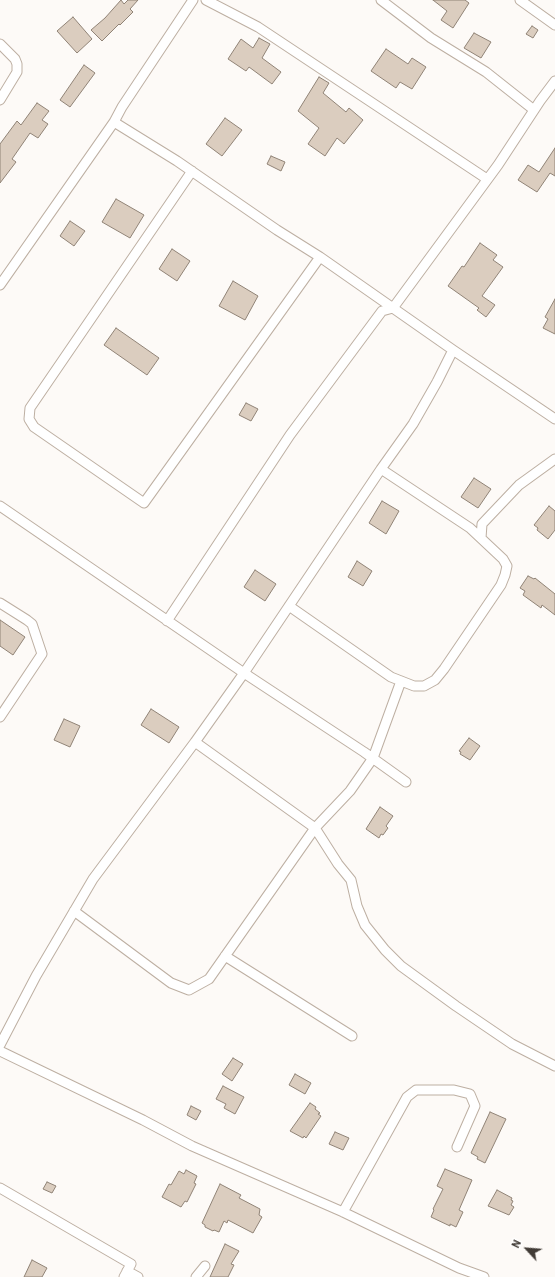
<!DOCTYPE html>
<html>
<head>
<meta charset="utf-8">
<style>
	body { margin:0 }
	#map { position:relative; width:555px; height:1277px; overflow:hidden; background:#fdfaf7; font-family:Barlow,sans-serif }
	canvas { display:block }
	.north { position:absolute; left:507px; top:1229px; width:40px; height:40px; -webkit-text-stroke:3px #fff; paint-order:stroke; rotate:296deg; font-size:11px; font-weight:700; line-height:16px; text-align:center; color:#413b36 }
	.north::after { content:''; display:block; margin:auto; width:14px; height:18px; background:#413b36; clip-path:polygon(50% 0,100% 100%,50% 72%,0 100%) }
</style>
</head>
<body>
<div id="map">
<canvas width="555" height="1277"></canvas>
<div class="north">N</div>
</div>
<script>
const context = document.querySelector('canvas').getContext('2d');
context.lineJoin = 'round';
function paint(path, color) { context.fillStyle = color; context.fill(path, 'evenodd'); }
const shape = rows => new Path2D(rows.map(r => 'M' + r).join(''));
function trace(path, color, width, dash) { context.strokeStyle = color; context.lineWidth = width; context.lineCap = dash ? 'butt' : 'round'; context.setLineDash(dash || []); context.stroke(path); }
const building = shape([
	[121,0,124,4,128,0,138,0,130,9,133,12,120,25,119,24,102,41,91,30,105,18,121,0],
	[433,0,465,0,469,3,453,28,441,20,447,11,433,0],
	[73,17,92,39,77,53,57,31,73,17],
	[532,26,538,30,533,38,526,34,532,26],
	[474,33,491,42,481,58,464,48,474,33],
	[259,38,270,44,262,58,281,72,272,84,249,67,246,71,228,59,241,39,253,48,259,38],
	[386,49,408,64,412,58,426,67,412,89,400,82,396,88,371,71,386,49],
	[84,65,95,73,70,107,60,100,84,65],
	[319,77,329,83,323,93,346,112,349,108,363,120,344,144,337,138,325,156,308,144,319,128,298,111,319,77],
	[37,103,49,111,42,120,48,124,38,138,30,133,12,159,16,162,0,183,0,144,17,121,21,125,37,103],
	[225,118,242,130,222,156,206,144,225,118],
	[555,148,555,176,550,173,537,192,518,180,528,165,539,172,555,148],
	[271,156,285,162,281,171,267,164,271,156],
	[116,199,144,215,130,238,102,222,116,199],
	[70,221,85,231,74,246,60,236,70,221],
	[480,243,497,255,493,260,503,267,482,296,495,305,486,317,477,310,479,308,448,286,462,266,464,267,480,243],
	[172,249,190,261,177,281,159,269,172,249],
	[233,281,258,296,245,320,219,306,233,281],
	[555,299,555,334,543,328,548,319,545,317,555,299],
	[116,328,159,358,147,375,104,345,116,328],
	[246,403,258,409,251,421,239,415,246,403],
	[474,478,491,489,478,508,461,497,474,478],
	[382,501,399,511,386,534,369,523,382,501],
	[549,506,555,511,555,530,548,539,537,530,538,528,534,525,549,506],
	[357,561,372,571,363,586,348,577,357,561],
	[255,570,276,584,265,601,244,587,255,570],
	[528,576,534,579,535,578,555,594,555,615,542,605,541,608,523,595,525,591,520,588,528,576],
	[0,620,25,637,13,655,0,646,0,620],
	[151,709,179,727,169,743,141,725,151,709],
	[64,719,80,726,70,747,54,740,64,719],
	[469,738,480,746,470,760,460,754,461,752,459,751,469,738],
	[380,807,393,816,386,826,388,828,383,835,381,834,379,838,366,829,380,807],
	[233,1058,243,1064,232,1081,222,1074,233,1058],
	[295,1074,311,1083,305,1094,289,1085,295,1074],
	[223,1086,244,1097,235,1114,224,1108,226,1104,216,1099,223,1086],
	[310,1103,316,1107,315,1109,320,1113,318,1114,321,1116,306,1138,304,1136,303,1138,290,1131,310,1103],
	[191,1106,201,1111,196,1120,187,1115,191,1106],
	[490,1112,506,1119,485,1163,477,1159,478,1157,471,1153,490,1112],
	[335,1132,349,1138,343,1150,329,1144,335,1132],
	[445,1169,472,1180,459,1210,463,1212,456,1227,450,1224,450,1226,431,1217,434,1210,433,1209,443,1189,437,1186,445,1169],
	[186,1170,197,1176,194,1183,196,1184,187,1202,185,1201,181,1207,162,1197,169,1184,171,1185,179,1171,184,1174,186,1170],
	[47,1182,56,1186,52,1193,43,1189,47,1182],
	[220,1184,241,1195,239,1198,260,1209,259,1215,262,1217,253,1233,228,1220,227,1223,224,1221,219,1232,214,1230,213,1231,205,1227,205,1225,202,1223,220,1184],
	[497,1190,512,1198,511,1200,513,1201,511,1205,514,1207,509,1215,488,1206,497,1190],
	[225,1244,239,1251,231,1264,234,1265,228,1277,210,1277,225,1244],
	[32,1260,47,1268,42,1277,24,1277,32,1260]
]);
const street = shape([
	[206,0,258,27,487,179],
	[381,0,431,38,486,72,534,110],
	[520,0,555,25],
	[0,44,15,59,17,64,17,72,0,100],
	[114,122,177,161,277,230,320,257,453,350,555,419],
	[192,171,30,408,29,419,34,427,144,503,320,257],
	[0,285,114,122,122,107,193,0],
	[0,506,244,673,364,752,406,782],
	[481,538,482,524,519,485,555,459],
	[0,603,27,620,32,624,42,654,0,717],
	[289,606,391,677,414,686,424,686,435,680,444,669,501,585,505,575,507,566,503,559,470,528,381,469],
	[167,621,290,435,382,311,393,308,498,165,540,101,555,81],
	[195,742,244,673,381,469,413,424,437,382,453,350],
	[74,911,171,983,189,990,209,979,315,828,350,791,373,758,401,681],
	[225,956,352,1036],
	[0,1045,36,976,93,879,195,742,315,828,338,864,351,880,357,906,365,925,385,950,401,966,456,1006,512,1044,555,1066],
	[0,1051,143,1120,192,1146,343,1212,459,1268,484,1277],
	[0,1188,131,1264,124,1277],
	[343,1212,407,1097,416,1090,454,1090,470,1094,475,1106,457,1147],
	[127,1271,138,1277],
	[196,1277,205,1266]
]);
paint(building, '#dbcdbf');
trace(building, '#908376', 1);
trace(street, '#bdafa2', 11);
trace(street, '#fff', 9);
</script>
</body>
</html>
